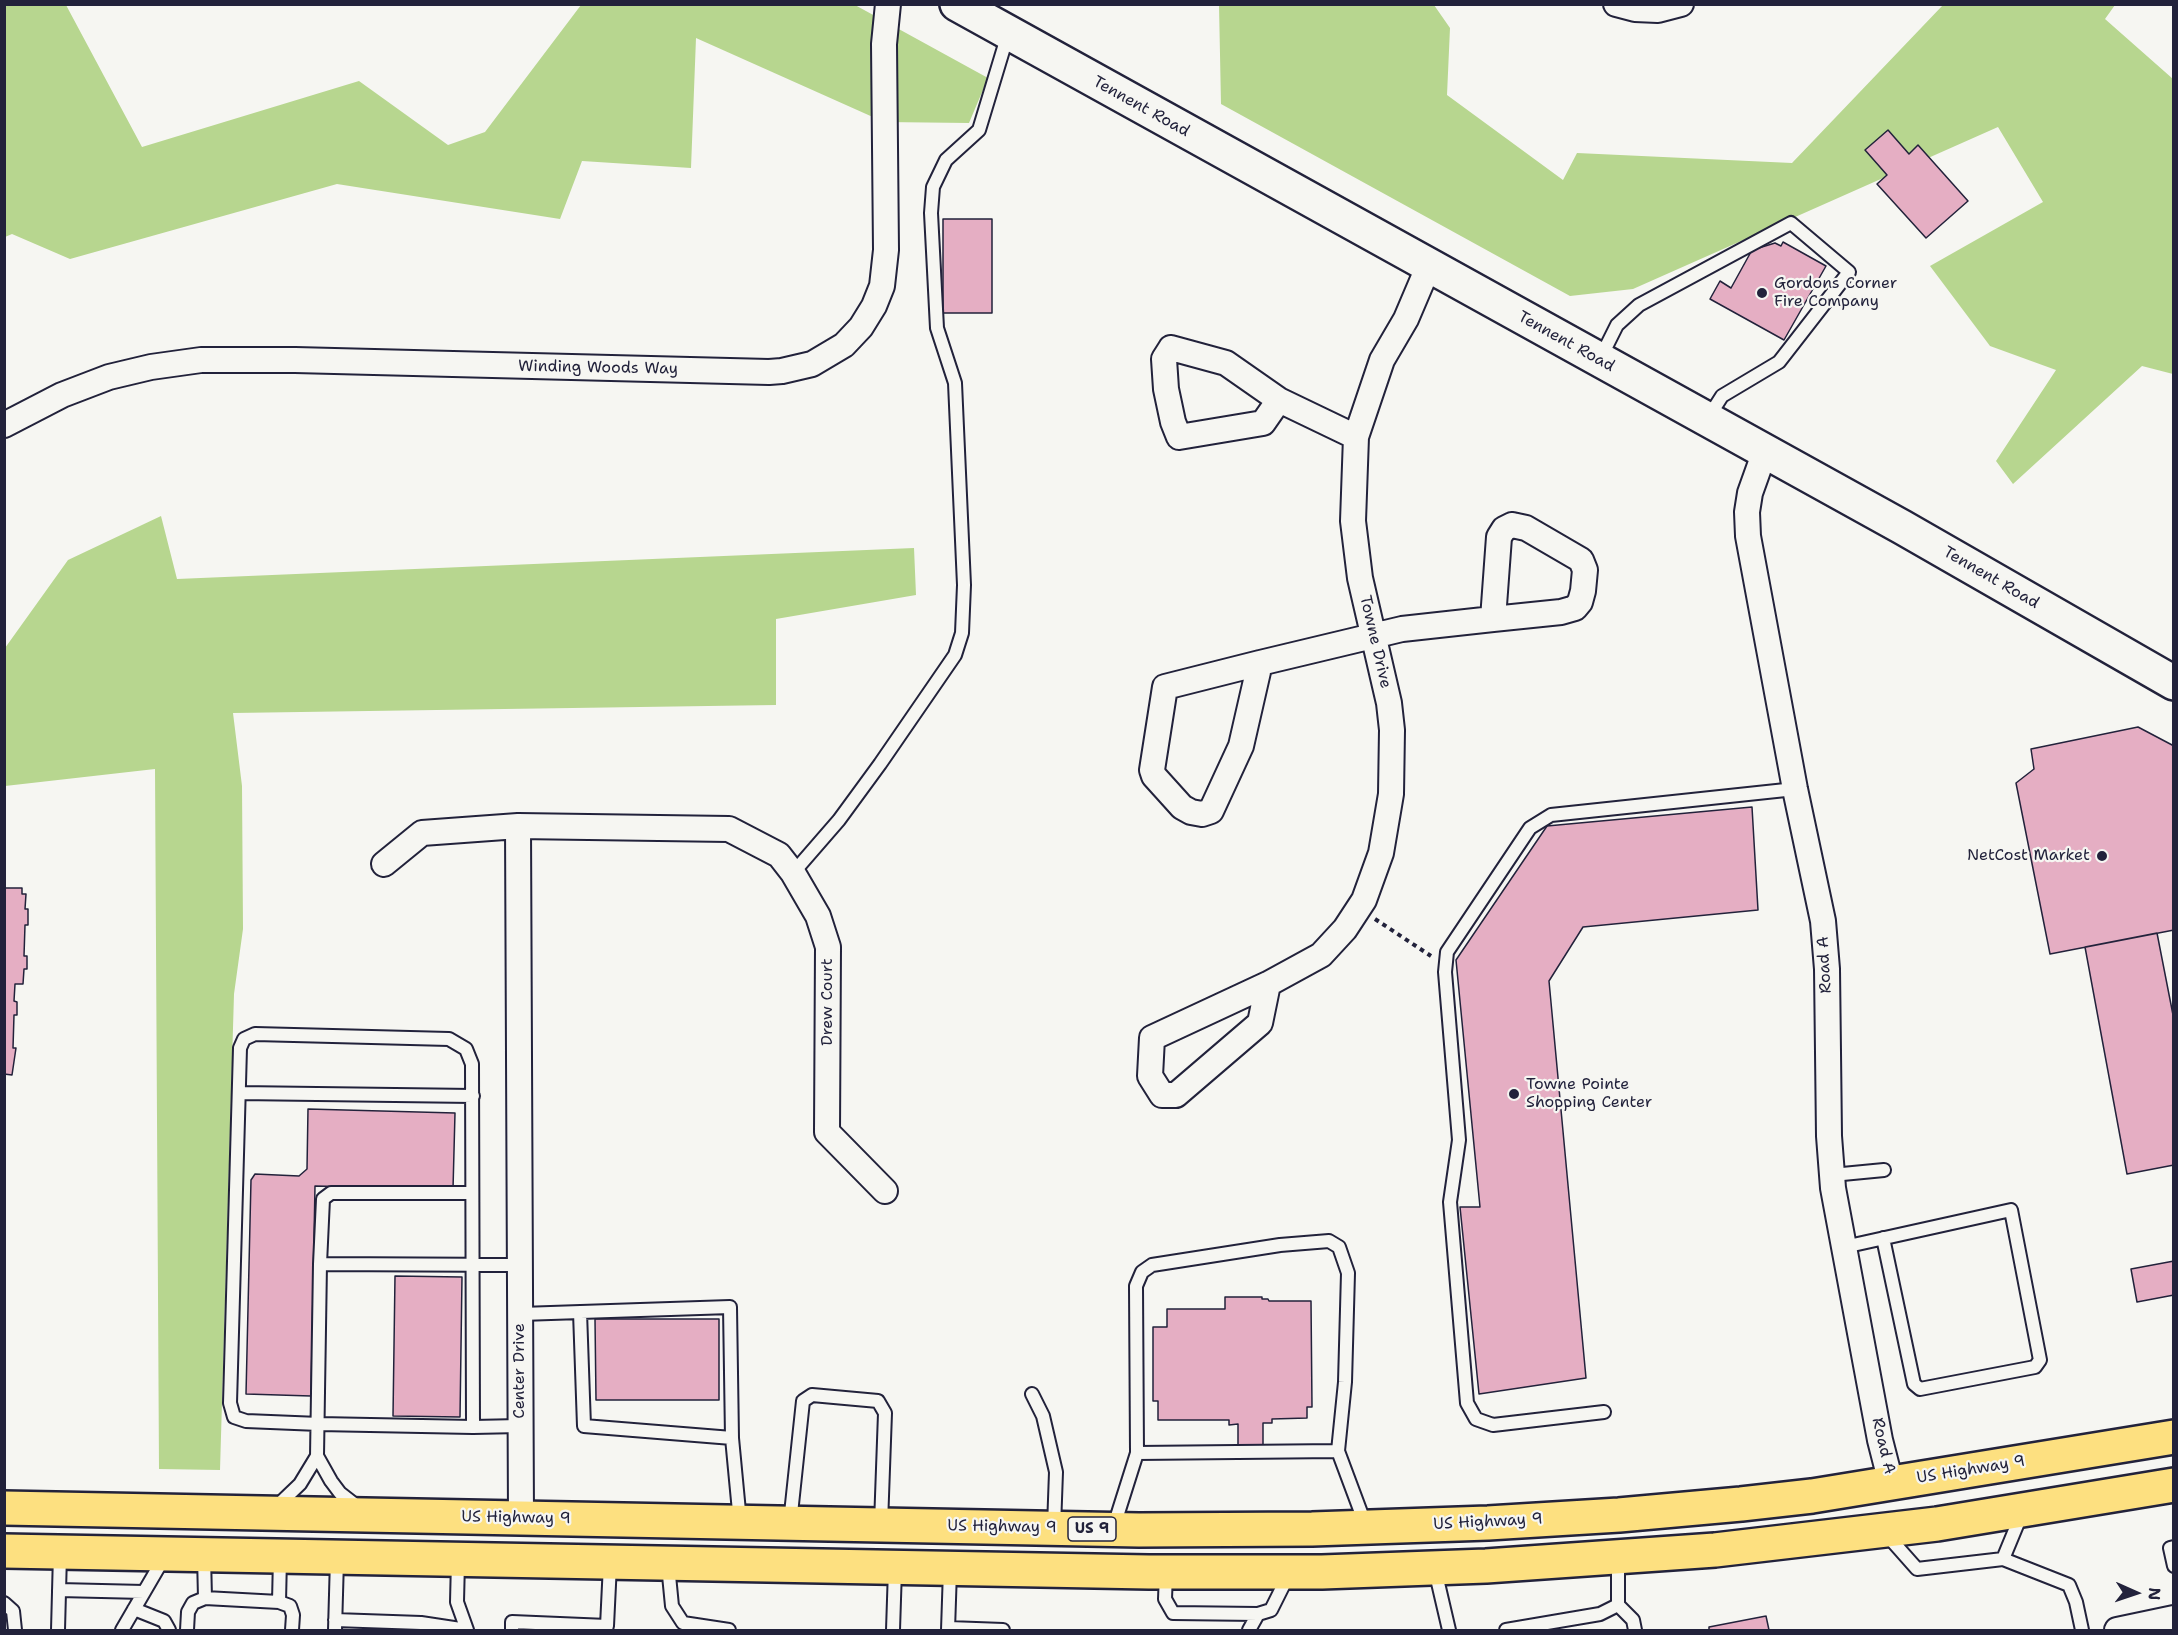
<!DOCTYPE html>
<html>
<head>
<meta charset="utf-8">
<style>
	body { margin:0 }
	#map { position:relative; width:2178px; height:1635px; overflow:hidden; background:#f6f6f2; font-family:"Shantell Sans",sans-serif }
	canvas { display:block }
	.frame { position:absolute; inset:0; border:6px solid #22223b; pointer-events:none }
	.north { position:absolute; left:2106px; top:1563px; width:60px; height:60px; -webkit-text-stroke:4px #f6f6f2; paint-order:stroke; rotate:93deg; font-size:16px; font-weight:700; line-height:24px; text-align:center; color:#22223b }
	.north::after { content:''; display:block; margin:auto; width:21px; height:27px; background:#22223b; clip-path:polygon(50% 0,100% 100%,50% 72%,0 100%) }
</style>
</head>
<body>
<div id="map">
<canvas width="2178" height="1635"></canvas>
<div class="frame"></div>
<div class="north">N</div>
</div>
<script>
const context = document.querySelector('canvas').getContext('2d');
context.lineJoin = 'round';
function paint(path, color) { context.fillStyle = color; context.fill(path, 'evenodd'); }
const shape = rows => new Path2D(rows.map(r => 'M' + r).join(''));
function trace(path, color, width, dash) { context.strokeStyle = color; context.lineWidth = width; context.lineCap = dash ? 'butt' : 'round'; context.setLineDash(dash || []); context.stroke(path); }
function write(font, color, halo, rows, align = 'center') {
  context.font = font + ' "Shantell Sans",sans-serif'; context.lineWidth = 4.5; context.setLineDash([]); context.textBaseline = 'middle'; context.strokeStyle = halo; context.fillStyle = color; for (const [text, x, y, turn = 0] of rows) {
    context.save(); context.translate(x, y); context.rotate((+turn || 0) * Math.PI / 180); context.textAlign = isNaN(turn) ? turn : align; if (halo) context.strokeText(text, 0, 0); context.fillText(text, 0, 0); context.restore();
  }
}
const green = shape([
	[5,5,66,5,142,147,359,81,448,145,485,132,581,5,855,5,988,78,969,123,884,122,696,38,691,168,582,161,560,219,337,184,70,259,12,234,5,237],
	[1219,5,1434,5,1450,28,1447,95,1563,180,1577,153,1792,163,1943,5,2115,5,2105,19,2173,79,2173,374,2142,366,2013,484,1996,461,2056,370,1990,346,1930,266,2043,202,1998,127,1633,289,1570,296,1221,104],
	[161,516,177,579,914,548,916,595,776,619,776,705,233,713,242,786,243,929,234,994,220,1470,159,1469,155,769,5,786,5,648,68,560]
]);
const building = shape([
	[1888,130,1909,154,1918,145,1968,201,1926,238,1877,184,1887,175,1865,150,1888,130],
	[943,219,992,219,992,313,943,313,943,219],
	[1783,242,1826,266,1784,340,1710,299,1720,281,1731,288,1752,250,1775,243,1781,246,1783,242],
	[2138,727,2174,746,2174,930,2050,954,2016,783,2034,769,2031,749,2138,727],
	[1752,807,1758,910,1583,927,1549,981,1586,1378,1479,1394,1460,1207,1480,1207,1456,960,1547,826,1752,807],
	[4,888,22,888,22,894,26,894,25,909,28,909,28,925,25,925,24,956,27,956,27,969,24,969,23,984,15,984,14,1001,17,1002,17,1015,14,1015,13,1048,16,1048,12,1075,4,1074,4,888],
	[2157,933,2174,1020,2174,1165,2127,1174,2085,947,2157,933],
	[308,1109,455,1113,453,1189,315,1186,311,1396,246,1394,251,1180,255,1174,299,1176,307,1169,308,1109],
	[2174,1261,2174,1295,2137,1302,2131,1269,2174,1261],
	[395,1276,462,1277,460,1417,393,1416,395,1276],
	[1225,1297,1262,1297,1262,1299,1268,1299,1269,1301,1311,1301,1312,1407,1307,1407,1307,1418,1272,1419,1272,1423,1263,1423,1263,1445,1256,1445,1255,1448,1245,1449,1244,1446,1238,1446,1238,1424,1229,1425,1229,1420,1158,1420,1158,1401,1153,1401,1153,1327,1167,1327,1167,1309,1225,1309,1225,1297],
	[595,1319,719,1319,719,1400,596,1400,595,1319],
	[1766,1616,1769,1630,1709,1630,1709,1627,1766,1616]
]);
const path = shape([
	[1375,919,1431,956]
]);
const lane = shape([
	[1600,359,1617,325,1639,305,1791,223,1849,272,1779,362,1722,396,1708,418],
	[793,873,839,820,880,764,955,655,962,633,964,585,955,383,937,328,931,213,933,187,946,160,979,130,1008,34],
	[239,1093,473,1096],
	[1832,1175,1884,1170],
	[1844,1247,2011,1210,2040,1360,2035,1367,1920,1389,1914,1384,1883,1238],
	[320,1264,519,1265],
	[580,1312,584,1426,732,1438,740,1522],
	[521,1314,730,1307,732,1438],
	[1032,1394,1043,1416,1056,1472,1054,1527],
	[1604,1412,1493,1425,1476,1419,1467,1403,1450,1202,1459,1140,1445,972,1447,952,1530,828,1551,815,1795,789],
	[473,1427,472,1064,466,1049,449,1039,255,1034,244,1039,240,1048,230,1403,234,1417,246,1421,319,1424,473,1427,520,1426],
	[1137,1453,1338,1451],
	[277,1506,300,1484,317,1456],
	[358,1507,340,1493,331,1481,317,1456,320,1264,323,1199,331,1193,472,1193],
	[790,1523,803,1401,812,1395,878,1401,885,1413,881,1524],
	[1113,1529,1137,1453,1136,1286,1142,1272,1152,1265,1280,1245,1329,1241,1339,1247,1348,1273,1345,1382,1338,1451,1366,1526],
	[1886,1534,1917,1569,2003,1559,2069,1585,2076,1602,2082,1630],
	[2174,1547,2170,1548,2174,1566],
	[204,1556,205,1598],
	[1618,1558,1618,1605,1633,1620,1635,1630],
	[2003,1559,2022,1513],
	[458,1561,457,1602,467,1630],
	[668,1565,672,1606,683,1623,729,1630],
	[1435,1570,1449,1630],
	[1166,1573,1165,1599,1173,1613,1258,1614,1271,1610,1289,1574],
	[59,1590,144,1592],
	[279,1602,290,1606,293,1615,292,1630],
	[4,1603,13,1611,15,1630],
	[134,1609,164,1621,169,1630],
	[335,1620,421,1623,467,1630],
	[949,1628,1003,1630],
	[58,1630,60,1554],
	[122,1630,165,1556],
	[187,1630,188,1612,193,1603,205,1598,279,1602,280,1557],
	[335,1630,337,1559],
	[512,1630,512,1622,607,1626,610,1564],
	[893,1630,895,1569],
	[948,1630,950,1570],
	[1249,1630,1258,1614],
	[1506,1630,1600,1614,1618,1605]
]);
const street = shape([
	[1616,4,1635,9,1658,10,1681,4],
	[1171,348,1226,363,1279,400,1263,423,1179,437,1173,422,1166,389,1164,359,1171,348],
	[1279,400,1356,437],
	[4,425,62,395,109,377,151,367,201,360,295,360,769,372,782,371,812,364,844,345,861,327,874,306,882,286,886,250,884,44,888,4],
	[1765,451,1750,493,1747,512,1748,536,1795,789,1823,921,1827,969,1829,1136,1833,1188,1880,1440,1891,1483],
	[1512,525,1526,528,1581,560,1585,570,1583,591,1580,602,1575,608,1561,612,1493,619,1499,537,1504,529,1512,525],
	[1260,663,1241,746,1211,811,1202,814,1191,812,1182,807,1154,776,1152,770,1165,687,1260,663],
	[1260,663,1402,629,1493,619],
	[518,826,521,1518],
	[384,864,422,833,518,826,729,829,779,855,793,873,818,916,828,947,827,1132,885,1191],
	[1268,984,1321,955,1345,929,1364,900,1381,853,1391,794,1392,730,1389,703,1360,578,1353,521,1356,437,1382,360,1406,319,1429,265],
	[1268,984,1260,1023,1176,1095,1162,1095,1150,1076,1152,1038,1268,984],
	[2117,1630,2174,1618]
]);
const secondary = shape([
	[957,4,1902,527,2174,683]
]);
const highway = shape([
	[4,1508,1139,1530,1312,1529,1488,1523,1619,1515,1741,1504,1812,1496,2174,1437],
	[4,1551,1149,1572,1322,1572,1486,1566,1715,1550,1937,1524,2174,1485]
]);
const markers = [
	[1762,293,6,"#22223b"],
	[2102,856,6,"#22223b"],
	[1514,1094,6,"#22223b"]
];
const shields = [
	[1092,1529,48]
];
const shieldNames = [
	["US 9",1092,1529]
];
const streetNames = [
	["Tennent Road",1141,107,29],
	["Tennent Road",1566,342,29],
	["Winding Woods Way",598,368,1],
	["Tennent Road",1991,578,30],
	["Towne Drive",1375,642,77],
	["Road A",1825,965,-93],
	["Drew Court",828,1002,-90],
	["Center Drive",520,1371,-90],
	["Road A",1883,1446,77],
	["US Highway 9",1971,1470,-9],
	["US Highway 9",516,1518,1],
	["US Highway 9",1488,1522,-3],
	["US Highway 9",1002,1527,1]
];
const poiNames = [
	["Gordons Corner",1774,284],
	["Fire Company",1774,302],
	["NetCost Market",2090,856,"right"],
	["Towne Pointe",1526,1085],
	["Shopping Center",1526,1103]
];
paint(green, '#b7d68f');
paint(building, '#e5aec3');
trace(building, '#22223b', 1.5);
trace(lane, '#22223b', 16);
trace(street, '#22223b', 28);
trace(secondary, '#22223b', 38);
trace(highway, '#22223b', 38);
trace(path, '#22223b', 4, [4.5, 4.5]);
trace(lane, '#f6f6f2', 12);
trace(street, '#f6f6f2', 24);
trace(secondary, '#f6f6f2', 33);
trace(highway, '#fde080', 33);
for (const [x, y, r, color] of markers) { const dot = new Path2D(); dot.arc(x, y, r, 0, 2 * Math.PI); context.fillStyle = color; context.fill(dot); trace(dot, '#f6f6f2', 2); }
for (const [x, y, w] of shields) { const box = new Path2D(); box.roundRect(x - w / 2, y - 12, w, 24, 4.5); context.fillStyle = '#f6f6f2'; context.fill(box); trace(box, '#22223b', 1.5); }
write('bold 15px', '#22223b', null, shieldNames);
write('16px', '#22223b', '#f6f6f2', streetNames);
write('16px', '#22223b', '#f6f6f2', poiNames, 'left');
</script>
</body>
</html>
